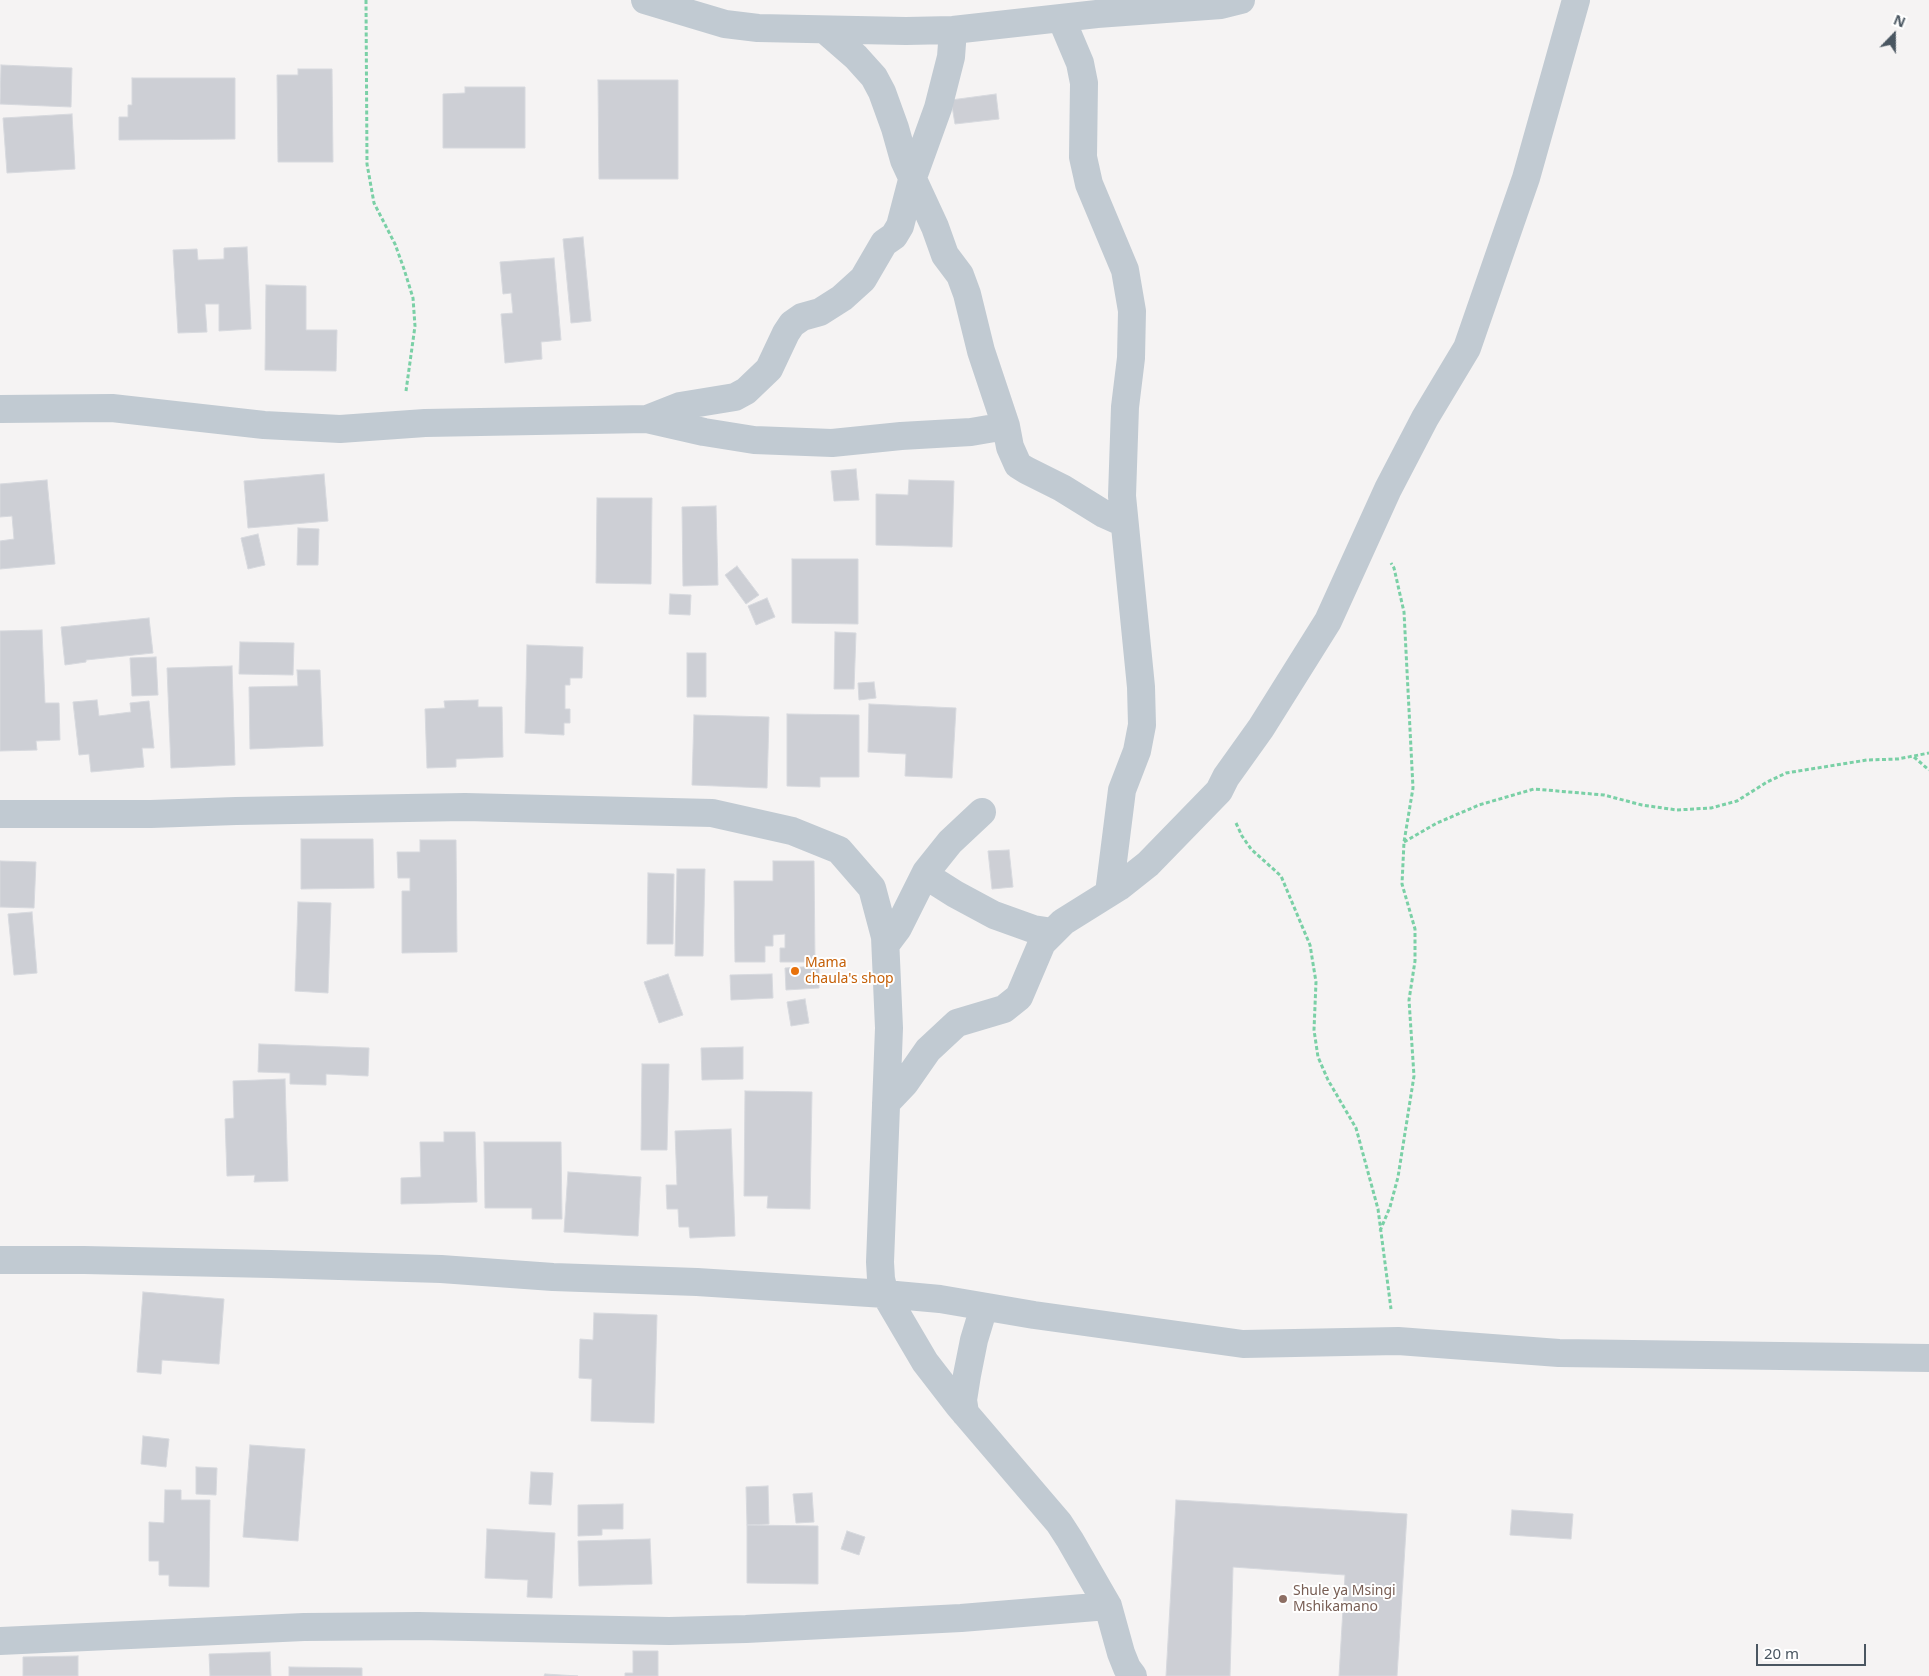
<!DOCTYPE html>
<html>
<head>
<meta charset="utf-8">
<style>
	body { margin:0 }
	#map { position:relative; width:1929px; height:1676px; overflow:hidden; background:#f5f3f3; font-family:"Noto Sans",sans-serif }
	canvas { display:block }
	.north { position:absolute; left:1869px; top:10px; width:50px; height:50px; -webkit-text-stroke:4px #fff; paint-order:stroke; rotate:22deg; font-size:14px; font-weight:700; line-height:20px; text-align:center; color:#4a5661 }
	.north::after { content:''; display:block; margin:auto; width:18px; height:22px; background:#4a5661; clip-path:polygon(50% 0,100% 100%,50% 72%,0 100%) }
	.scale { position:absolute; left:1756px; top:1644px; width:110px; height:22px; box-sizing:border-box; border:2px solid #4a5661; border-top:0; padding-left:6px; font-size:15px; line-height:18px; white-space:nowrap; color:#4a5661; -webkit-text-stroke:4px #fff; paint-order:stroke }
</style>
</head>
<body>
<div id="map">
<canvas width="1929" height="1676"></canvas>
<div class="north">N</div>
<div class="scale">20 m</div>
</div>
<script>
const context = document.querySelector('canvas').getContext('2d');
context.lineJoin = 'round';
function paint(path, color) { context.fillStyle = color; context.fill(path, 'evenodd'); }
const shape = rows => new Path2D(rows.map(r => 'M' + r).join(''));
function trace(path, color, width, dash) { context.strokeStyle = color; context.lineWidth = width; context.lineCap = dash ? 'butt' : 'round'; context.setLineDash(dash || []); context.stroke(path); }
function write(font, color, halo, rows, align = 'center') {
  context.font = font + ' "Noto Sans",sans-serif'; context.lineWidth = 4; context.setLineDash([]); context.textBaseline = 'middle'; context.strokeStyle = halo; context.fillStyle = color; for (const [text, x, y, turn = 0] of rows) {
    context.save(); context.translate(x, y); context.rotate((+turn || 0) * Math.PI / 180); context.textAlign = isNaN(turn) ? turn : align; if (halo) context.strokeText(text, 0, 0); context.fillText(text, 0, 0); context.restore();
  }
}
const building = shape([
	[1,65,72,68,71,107,0,104,1,65],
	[298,69,332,69,333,162,278,162,277,75,298,75,298,69],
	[132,78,235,78,235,139,119,140,119,117,128,117,128,105,132,105,132,78],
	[598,80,678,80,678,179,599,179,598,80],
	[465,87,525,87,525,148,443,148,443,94,465,93,465,87],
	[996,94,999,119,955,124,951,100,996,94],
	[72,114,75,169,7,173,3,118,72,114],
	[583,237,591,321,571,323,563,239,583,237],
	[247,247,251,329,219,331,219,304,205,304,207,332,178,333,173,250,197,249,198,260,224,259,224,248,247,247],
	[554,258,561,340,541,342,542,359,505,363,501,314,513,313,511,293,503,294,500,262,554,258],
	[266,285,306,286,306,330,337,330,336,371,265,370,266,285],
	[856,469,859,500,834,501,831,471,856,469],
	[324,474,328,521,248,528,244,481,324,474],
	[47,480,55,564,0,569,0,541,14,539,12,516,0,517,0,484,47,480],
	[909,480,954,481,952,547,876,545,876,494,908,495,909,480],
	[597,498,652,498,651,584,596,583,597,498],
	[716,506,718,585,683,586,682,507,716,506],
	[298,528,319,529,318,565,297,565,298,528],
	[258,534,265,565,248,569,241,538,258,534],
	[792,559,858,559,858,624,792,623,792,559],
	[737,566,759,595,746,604,725,575,737,566],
	[670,594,691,595,690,615,669,614,670,594],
	[767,598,775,617,756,625,748,606,767,598],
	[149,618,153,653,86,660,86,662,65,665,61,627,149,618],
	[42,630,45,703,59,703,60,740,36,741,37,750,0,751,0,631,42,630],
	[835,632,856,633,854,689,834,689,835,632],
	[240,642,294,643,293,675,239,674,240,642],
	[527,645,583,647,582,678,570,678,570,685,565,685,565,709,570,709,570,723,564,723,564,735,525,733,527,645],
	[687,653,706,653,706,697,687,697,687,653],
	[156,657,158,695,132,696,130,658,156,657],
	[232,666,235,765,171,768,167,668,232,666],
	[297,670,320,670,323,746,250,749,249,687,298,686,297,670],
	[874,682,876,698,859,700,858,683,874,682],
	[97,700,99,716,131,712,130,703,149,701,154,748,142,748,144,767,91,772,89,754,79,755,73,702,97,700],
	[478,700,478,707,502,707,503,757,456,759,456,767,427,768,425,709,445,708,444,701,478,700],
	[869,704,956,708,952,778,905,776,906,754,868,752,869,704],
	[787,714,859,715,859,777,820,777,820,787,787,786,787,714],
	[694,715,769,717,767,788,692,785,694,715],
	[301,839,373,839,374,888,301,889,301,839],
	[420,840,456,840,457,952,402,953,402,891,410,891,410,878,398,878,397,852,420,852,420,840],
	[1009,850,1013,887,992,889,988,851,1009,850],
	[0,861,36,862,34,908,0,907,0,861],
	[773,861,814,861,815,962,780,962,780,948,785,948,785,934,773,935,773,946,765,946,765,962,735,962,734,881,773,881,773,861],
	[677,869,705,869,703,956,675,956,677,869],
	[648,873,674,874,673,944,647,944,648,873],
	[298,902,331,903,328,993,295,991,298,902],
	[32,912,37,973,14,975,8,914,32,912],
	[819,966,819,988,786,990,785,968,819,966],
	[668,974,683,1015,659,1023,644,982,668,974],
	[772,974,773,998,731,1000,730,975,772,974],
	[805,999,809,1023,791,1026,787,1002,805,999],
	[259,1044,369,1048,368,1076,326,1074,326,1085,290,1084,290,1073,258,1072,259,1044],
	[743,1047,743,1079,702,1080,701,1048,743,1047],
	[642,1064,669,1064,667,1150,641,1150,642,1064],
	[285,1079,288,1181,254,1182,255,1175,227,1176,225,1119,234,1118,233,1081,285,1079],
	[745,1091,812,1092,810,1209,767,1208,768,1196,744,1196,745,1091],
	[731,1129,735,1236,690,1238,689,1227,679,1227,678,1209,667,1209,666,1185,677,1185,675,1131,731,1129],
	[444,1132,475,1132,477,1202,401,1204,401,1178,421,1177,420,1142,444,1142,444,1132],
	[484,1142,561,1142,562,1219,532,1219,532,1208,485,1208,484,1142],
	[568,1172,641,1177,638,1236,564,1232,568,1172],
	[143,1292,224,1299,219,1364,162,1360,161,1374,137,1372,143,1292],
	[594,1313,657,1315,654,1423,591,1421,592,1379,579,1378,580,1339,593,1340,594,1313],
	[143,1436,169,1439,166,1467,141,1464,143,1436],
	[250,1445,305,1449,298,1541,243,1537,250,1445],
	[196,1467,217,1468,216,1495,196,1494,196,1467],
	[531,1472,553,1473,551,1505,529,1504,531,1472],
	[768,1486,769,1524,747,1525,746,1487,768,1486],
	[165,1490,181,1490,181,1500,210,1500,209,1587,169,1586,169,1575,159,1575,159,1561,149,1561,149,1522,164,1523,165,1490],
	[812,1493,814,1522,796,1523,793,1494,812,1493],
	[1176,1500,1407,1514,1397,1676,1339,1676,1345,1575,1233,1567,1230,1676,1166,1676,1176,1500],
	[623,1504,623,1529,602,1529,602,1535,578,1536,578,1505,623,1504],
	[1512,1510,1573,1514,1571,1539,1510,1535,1512,1510],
	[747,1525,818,1526,818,1584,747,1583,747,1525],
	[487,1529,555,1533,552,1598,527,1597,528,1580,485,1578,487,1529],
	[847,1531,865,1537,859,1555,841,1549,847,1531],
	[650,1539,652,1584,579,1586,578,1541,650,1539],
	[633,1651,658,1651,658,1676,625,1676,625,1673,633,1673,633,1651],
	[270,1652,271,1676,210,1676,209,1654,270,1652],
	[78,1656,78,1676,23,1676,23,1657,78,1656],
	[289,1667,362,1668,362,1676,289,1676,289,1667],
	[545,1674,578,1676,544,1676,545,1674]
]);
const path = shape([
	[366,0,367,164,374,203,395,244,404,269,413,298,415,326,406,391],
	[1914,757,1929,770],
	[1236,823,1242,836,1251,849,1281,876,1310,945,1316,982,1314,1030,1318,1057,1328,1080,1356,1128,1378,1209,1391,1309],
	[1404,842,1437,823,1479,805,1534,789,1604,795,1642,805,1677,810,1711,808,1737,801,1767,782,1786,773,1867,760,1898,759,1929,753],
	[1380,1231,1390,1207,1398,1177,1414,1076,1409,1000,1415,961,1415,929,1402,884,1404,842,1413,788,1404,612,1394,568,1391,563]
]);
const minor = shape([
	[645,0,725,24,758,28,906,31,953,30,1097,14,1221,5,1241,0],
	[1061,18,1080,63,1084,83,1083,157,1089,184,1125,270,1132,311,1131,358,1125,407,1122,496,1141,687,1142,725,1137,751,1122,790,1109,893],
	[825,30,856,57,874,77,882,92,895,128,904,160,935,227,945,255,960,275,967,294,981,351,1006,426,1010,447,1018,465,1026,470,1062,488,1104,514,1124,523],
	[0,409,112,408,264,425,340,429,425,423,647,419,704,432,754,440,832,443,901,436,971,432,1006,426],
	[647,419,680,406,735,397,746,391,769,369,786,333,792,324,802,317,820,312,842,298,863,279,884,243,894,236,900,226,912,180,938,108,951,57,953,30],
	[0,814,151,814,236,811,465,807,712,813,792,831,839,850,872,888,885,937,889,1028,880,1262,881,1279,885,1294,925,1362,959,1406,1059,1523,1070,1540,1108,1606,1121,1653,1127,1668,1133,1676],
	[925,875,955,894,994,915,1033,929,1053,932],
	[886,944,898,928,926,872,950,842,982,812],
	[886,1103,905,1083,928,1050,957,1023,1004,1009,1019,997,1042,943,1063,922,1119,887,1148,864,1219,791,1226,777,1261,728,1328,621,1388,489,1425,418,1467,348,1526,178,1576,0],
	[0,1260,84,1260,271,1264,441,1269,553,1277,697,1282,885,1294,940,1299,1034,1315,1243,1344,1398,1341,1559,1353,1929,1358],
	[965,1413,963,1400,967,1375,974,1340,984,1307],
	[0,1641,304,1627,419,1626,669,1631,746,1629,961,1618,1108,1606]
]);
const markers = [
	[795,971,5,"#e8710a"],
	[1283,1599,5,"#8d6e63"]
];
const foodNames = [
	["Mama",805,963],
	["chaula's shop",805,979]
];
const educationNames = [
	["Shule ya Msingi",1293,1591],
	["Mshikamano",1293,1607]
];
paint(building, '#cdcfd5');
trace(building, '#d7d9de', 1);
trace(path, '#7ad0a6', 3, [4, 2.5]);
trace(minor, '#c1cad2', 28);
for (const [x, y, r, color] of markers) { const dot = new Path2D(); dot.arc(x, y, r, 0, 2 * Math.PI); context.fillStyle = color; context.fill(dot); trace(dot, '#fff', 2); }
write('14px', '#c56008', '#fff', foodNames, 'left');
write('14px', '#785e54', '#fff', educationNames, 'left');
</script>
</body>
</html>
